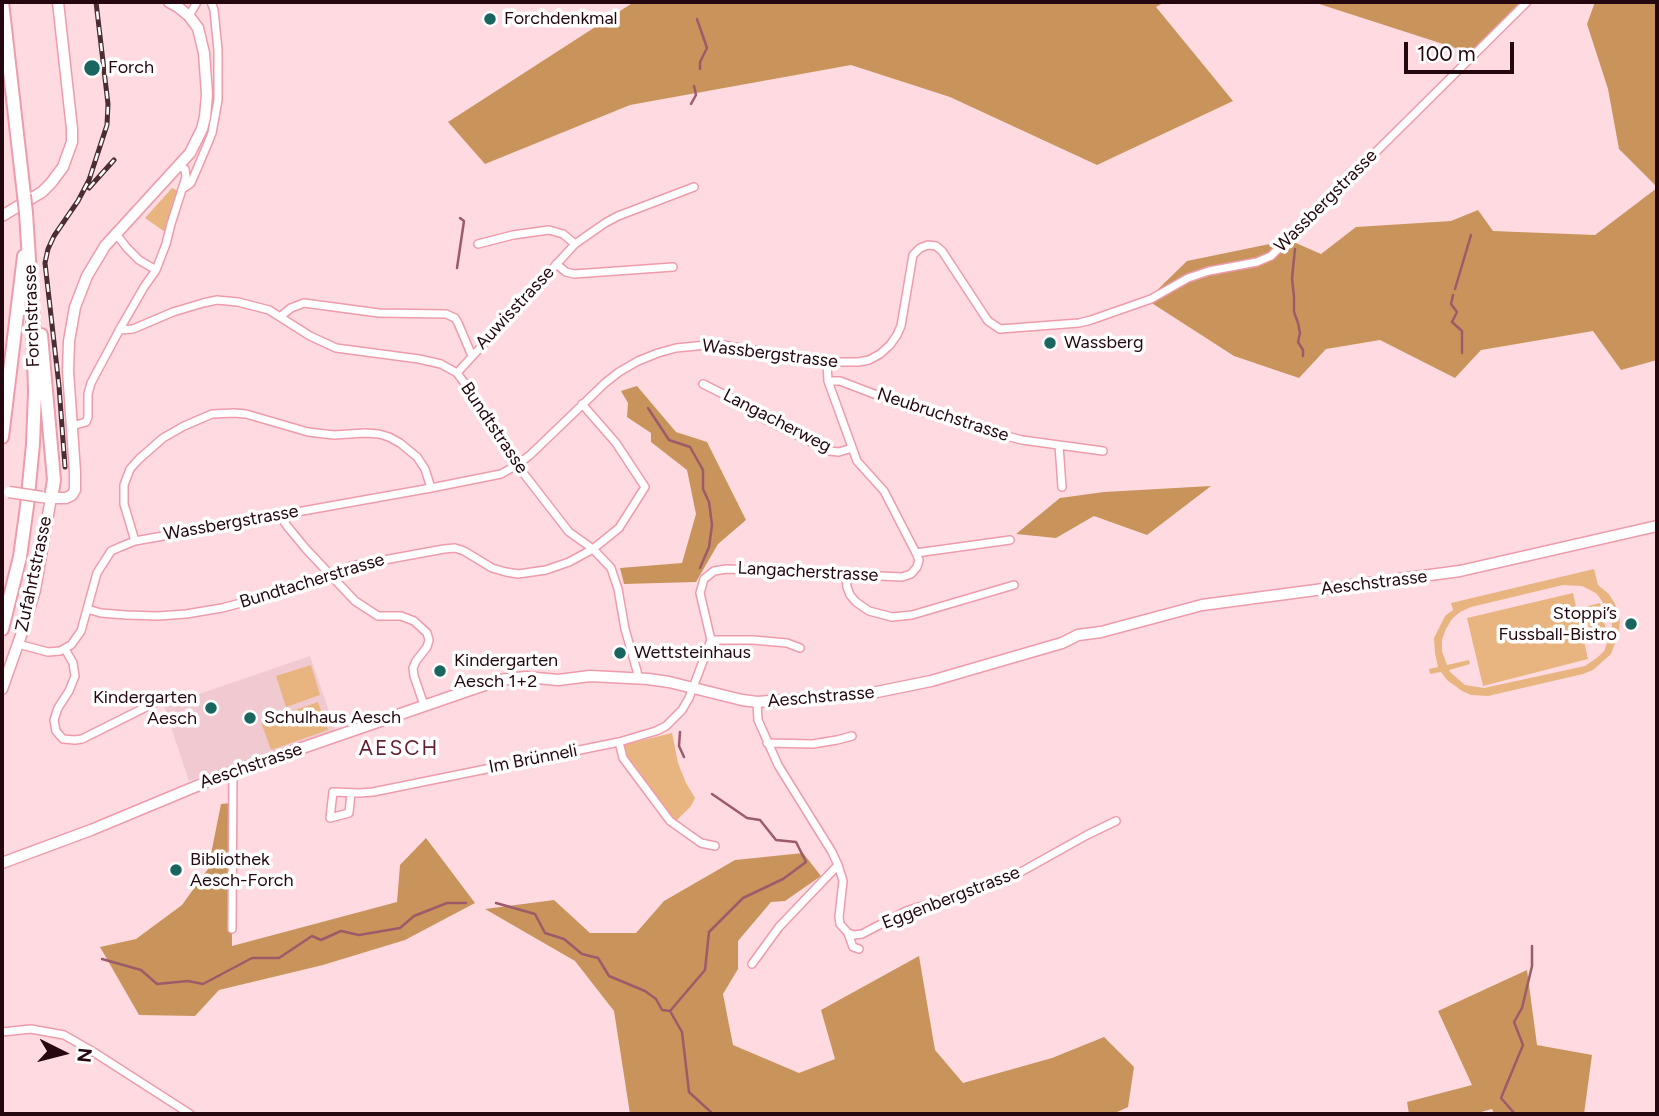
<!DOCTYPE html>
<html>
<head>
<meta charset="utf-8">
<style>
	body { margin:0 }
	#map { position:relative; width:1659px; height:1116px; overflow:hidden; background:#ffdbe1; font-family:Figtree,sans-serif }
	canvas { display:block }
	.frame { position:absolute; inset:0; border:4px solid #25080f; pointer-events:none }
	.north { position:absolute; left:28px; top:1018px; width:70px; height:70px; -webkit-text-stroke:5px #fff; paint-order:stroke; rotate:96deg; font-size:19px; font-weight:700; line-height:28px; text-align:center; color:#25080f }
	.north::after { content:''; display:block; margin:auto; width:24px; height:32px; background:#25080f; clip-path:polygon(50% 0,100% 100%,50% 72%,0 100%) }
	.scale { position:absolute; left:1404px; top:42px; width:110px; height:32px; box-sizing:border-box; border:4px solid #25080f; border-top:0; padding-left:9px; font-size:21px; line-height:24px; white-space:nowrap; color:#25080f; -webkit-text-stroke:5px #fff; paint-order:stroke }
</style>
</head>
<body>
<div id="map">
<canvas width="1659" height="1116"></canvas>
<div class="frame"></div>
<div class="north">N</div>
<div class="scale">100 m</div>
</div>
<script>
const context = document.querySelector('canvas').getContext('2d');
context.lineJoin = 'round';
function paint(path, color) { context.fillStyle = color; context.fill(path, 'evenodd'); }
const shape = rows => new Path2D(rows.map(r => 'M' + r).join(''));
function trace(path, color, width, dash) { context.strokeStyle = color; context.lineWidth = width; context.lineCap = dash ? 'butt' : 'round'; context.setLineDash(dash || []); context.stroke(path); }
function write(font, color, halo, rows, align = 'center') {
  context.font = font + ' Figtree,sans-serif'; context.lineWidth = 7; context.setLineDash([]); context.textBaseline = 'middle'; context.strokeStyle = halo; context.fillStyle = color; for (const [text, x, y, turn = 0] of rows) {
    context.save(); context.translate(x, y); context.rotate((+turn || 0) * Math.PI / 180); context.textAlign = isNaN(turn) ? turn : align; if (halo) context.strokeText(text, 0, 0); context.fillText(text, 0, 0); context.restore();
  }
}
const built = shape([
	[310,656,336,731,189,781,164,706]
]);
const green = shape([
	[172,188,178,191,165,232,145,218],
	[1594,569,1598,585,1609,594,1615,604,1620,618,1619,633,1611,654,1593,670,1583,674,1488,696,1471,695,1462,691,1447,680,1441,672,1430,674,1429,669,1438,667,1435,653,1434,638,1445,616,1453,610,1451,603],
	[1563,585,1582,586,1590,590,1597,594,1608,610,1612,624,1611,634,1604,651,1598,657,1585,666,1484,688,1465,685,1450,672,1449,670,1470,664,1469,660,1447,665,1442,651,1442,640,1446,629,1452,619,1460,612,1471,607],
	[1573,593,1588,659,1483,686,1467,618],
	[1600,603,1607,634,1591,637,1584,607],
	[311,665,320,695,286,707,276,676],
	[318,702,328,730,271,750,261,722],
	[672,733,678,763,686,783,695,798,691,806,676,821,651,793,625,760,623,745]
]);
const forest = shape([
	[634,2,1165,2,1156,7,1233,101,1097,165,950,97,851,65,630,105,485,164,448,122],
	[1313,2,1528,2,1474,54],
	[1595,2,1657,2,1657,187,1619,149,1608,89,1587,24],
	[1657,188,1657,360,1621,370,1593,331,1481,350,1455,378,1380,340,1326,349,1299,378,1234,356,1147,300,1187,261,1289,240,1321,254,1356,227,1451,221,1478,210,1493,231,1595,235],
	[637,386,676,432,707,442,746,520,718,544,696,582,624,584,620,568,682,563,696,514,687,470,651,442,651,433,627,417,628,403,621,391],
	[1211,486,1147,535,1094,516,1056,538,1016,534,1060,498,1104,492],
	[231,803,232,946,397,902,400,865,426,838,475,903,405,940,323,965,219,990,195,1016,139,1015,100,947,136,939,182,905,208,869,221,804],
	[803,853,821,876,785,901,771,902,738,941,738,969,723,994,733,1045,799,1073,835,1059,821,1010,919,956,935,1050,963,1083,1052,1058,1104,1037,1134,1067,1128,1107,1113,1114,630,1114,614,1011,575,961,485,909,554,900,590,933,636,933,664,901,735,860],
	[1527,970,1537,1045,1592,1055,1584,1114,1494,1114,1492,1109,1474,1114,1409,1114,1407,1102,1472,1085,1438,1011]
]);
const stream = shape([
	[697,19,707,48,700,62,700,69],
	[691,104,696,95,694,86],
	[1295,249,1292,278,1294,297,1294,312,1298,323,1300,333,1298,342,1303,350,1303,356],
	[457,268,464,221,460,218],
	[1455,289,1471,235],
	[1453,295,1451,304,1457,312,1452,322,1462,331,1462,353],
	[648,408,669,440,690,447,703,470,703,489,709,502,712,525,709,547,700,568],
	[680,732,679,746,684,757],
	[496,903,535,914,545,933,564,939,582,954,598,958,609,976,645,991,656,999,662,1010,670,1011,682,1032,689,1092,713,1114],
	[102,959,141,970,157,984,188,981,203,984,252,958,279,958,312,936,321,940,341,931,359,935,400,928,414,916,447,903,466,903],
	[670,1011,705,970,709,932,743,898,783,879,806,862,796,842,776,840,760,820,747,818,712,794],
	[1515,1114,1501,1098,1523,1045,1514,1022,1522,1008,1532,966,1532,946]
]);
const street = shape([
	[189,16,197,2],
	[182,189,191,183,208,143,212,133,218,100,218,50,214,10,211,2],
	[116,234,127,248,139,260,156,270],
	[478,244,513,235,549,230,563,234,575,244],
	[556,264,566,272,574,274,673,267],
	[281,316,291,308,304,303,379,313,446,314,455,318,458,323,472,356],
	[119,330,133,329,173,312,203,303,217,300,238,302,269,310,310,336,336,348,419,359,441,364,457,373,469,389,517,465,569,532,593,549,611,568,618,589,625,629,637,671,638,679],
	[457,373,575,244,605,223,618,216,694,187],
	[828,381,840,381,916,410,964,425,1022,440,1103,451],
	[703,384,751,408,752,413,829,451,839,452,852,448],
	[72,426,86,422,88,417,88,394,91,383,121,327,144,287,156,270,166,244,171,224,186,177,185,169,179,167],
	[1059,445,1062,487],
	[279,514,287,526,306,549,355,601,378,616,401,616,414,621,427,633,429,640,427,647,416,661,413,668,414,676,424,705],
	[135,541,124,504,124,485,130,469,139,459,163,438,184,426,212,414,234,413,246,414,308,432,334,435,365,433,379,434,389,437,400,443,417,457,425,469,431,488],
	[916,553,1010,540],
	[846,575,847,587,850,595,856,602,869,611,892,617,912,615,1014,585],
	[87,609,101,613,126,615,158,616,186,614,222,608,271,595,331,577,351,566,444,549,455,548,464,551,492,568,506,572,518,574,546,570,569,562,593,549,619,528,645,487,616,443,582,404],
	[711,640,753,640,787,643,800,648],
	[18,644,48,652,60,651,71,645,81,631,97,573,111,551,120,547,135,541,431,488,501,474,517,465,530,455,605,383,619,372,638,361,658,353,676,348,716,344,827,362,858,362,869,360,880,354,890,345,897,335,901,326,913,255,920,248,928,245,936,246,942,251,988,321,1000,329,1079,323,1091,320,1151,299,1188,278,1209,271,1257,262,1271,256,1527,2],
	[65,649,73,663,75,676,69,691,58,708,54,720,56,731,63,739,75,740,82,739,158,701],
	[757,702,758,720,778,765,832,852,838,865,843,881,839,917,840,924,848,933,854,935,862,934,906,911,1010,878,1087,835,1116,821],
	[619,742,623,758,670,821,701,843,715,846],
	[767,743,813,744,837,740,852,736],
	[351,793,349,813,330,818,333,792,359,793,373,792,619,742,656,731,666,726,682,710,689,698,711,640,700,593,704,579,714,571,727,569,902,577,911,574,917,567,919,560,916,553,884,491,857,461,828,381,827,362],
	[232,929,233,772],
	[848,933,853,947,859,949],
	[752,964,779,927,838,865],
	[2,1032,31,1029,64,1035,92,1051,190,1114]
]);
const secondary = shape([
	[2,216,42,192,51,183,63,167,72,142,72,129,58,2],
	[46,498,66,498,72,495,75,490,75,472,68,371,69,341,75,307,87,276,105,246,190,153,202,129,205,117,207,94,204,53,198,28,189,16,178,7,169,2],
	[2,689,24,627,35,590,51,498],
	[2,863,91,830,221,776,499,680,526,677,558,680,590,676,648,679,669,682,742,700,757,702,872,693,931,681,1062,643,1078,635,1101,632,1202,605,1460,571,1657,526]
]);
const highway = shape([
	[2,2,24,195],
	[41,335,54,480,51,498],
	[2,437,24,256],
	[2,629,20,557,27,506,33,444,35,392,33,321,26,213]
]);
const rail = shape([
	[89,188,114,160],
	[65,467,59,386,45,263,48,249,54,236,78,201,89,180,107,125,108,104,96,2]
]);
const secondaryBridge = shape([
	[9,492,42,497]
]);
const highwayBridge = shape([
	[24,195,26,213]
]);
const markers = [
	[490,19,7,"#19655f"],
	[92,68,9,"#19655f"],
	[1050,343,7,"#19655f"],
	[1631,624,7,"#19655f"],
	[620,653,7,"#19655f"],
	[440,671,7,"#19655f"],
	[211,708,7,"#19655f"],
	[250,718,7,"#19655f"],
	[176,870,7,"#19655f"]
];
const poiNames = [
	["Forchdenkmal",504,19],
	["Forch",108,68],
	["Wassberg",1064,343],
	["Stoppi’s",1617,614,"right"],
	["Fussball-Bistro",1617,635,"right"],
	["Wettsteinhaus",634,653],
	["Kindergarten",454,661],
	["Aesch 1+2",454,682],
	["Kindergarten",197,698,"right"],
	["Aesch",197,719,"right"],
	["Schulhaus Aesch",264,718],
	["Bibliothek",190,860],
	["Aesch-Forch",190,881]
];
const streetNames = [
	["Wassbergstrasse",1326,201,-45],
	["Auwisstrasse",515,308,-47],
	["Forchstrasse",32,316,-92],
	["Wassbergstrasse",770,354,7],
	["Neubruchstrasse",943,415,18],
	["Langacherweg",777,421,27],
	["Bundtstrasse",494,428,56],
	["Wassbergstrasse",231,523,-10],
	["Langacherstrasse",808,572,3],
	["Zufahrtstrasse",34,574,-78],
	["Bundtacherstrasse",312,581,-17],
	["Aeschstrasse",1374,583,-7],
	["Aeschstrasse",821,697,-5],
	["Im Brünneli",533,759,-11],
	["Aeschstrasse",251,766,-19],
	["Eggenbergstrasse",951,898,-21]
];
const quarterNames = [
	["AESCH",399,749]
];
paint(built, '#f1cad1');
paint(green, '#e8b581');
paint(forest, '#c9945b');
trace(stream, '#9b5b69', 2.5);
trace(street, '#ee9bab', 10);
trace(secondary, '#ee9bab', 13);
trace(highway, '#ee9bab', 16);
trace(street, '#fff', 7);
trace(secondary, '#fff', 10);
trace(highway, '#fff', 12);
trace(rail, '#4b2d34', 5);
trace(rail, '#fff', 2.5, [8]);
trace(secondaryBridge, '#ee9bab', 13, []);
trace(highwayBridge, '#ee9bab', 16, []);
trace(secondaryBridge, '#fff', 10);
trace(highwayBridge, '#fff', 12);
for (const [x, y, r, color] of markers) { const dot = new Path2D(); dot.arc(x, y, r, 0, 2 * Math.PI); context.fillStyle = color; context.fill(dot); trace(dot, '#fff', 2.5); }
write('18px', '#25080f', '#fff', poiNames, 'left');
write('18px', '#25080f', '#fff', streetNames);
context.letterSpacing = '2px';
write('21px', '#631e31', '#fff', quarterNames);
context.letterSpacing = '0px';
</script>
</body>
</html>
